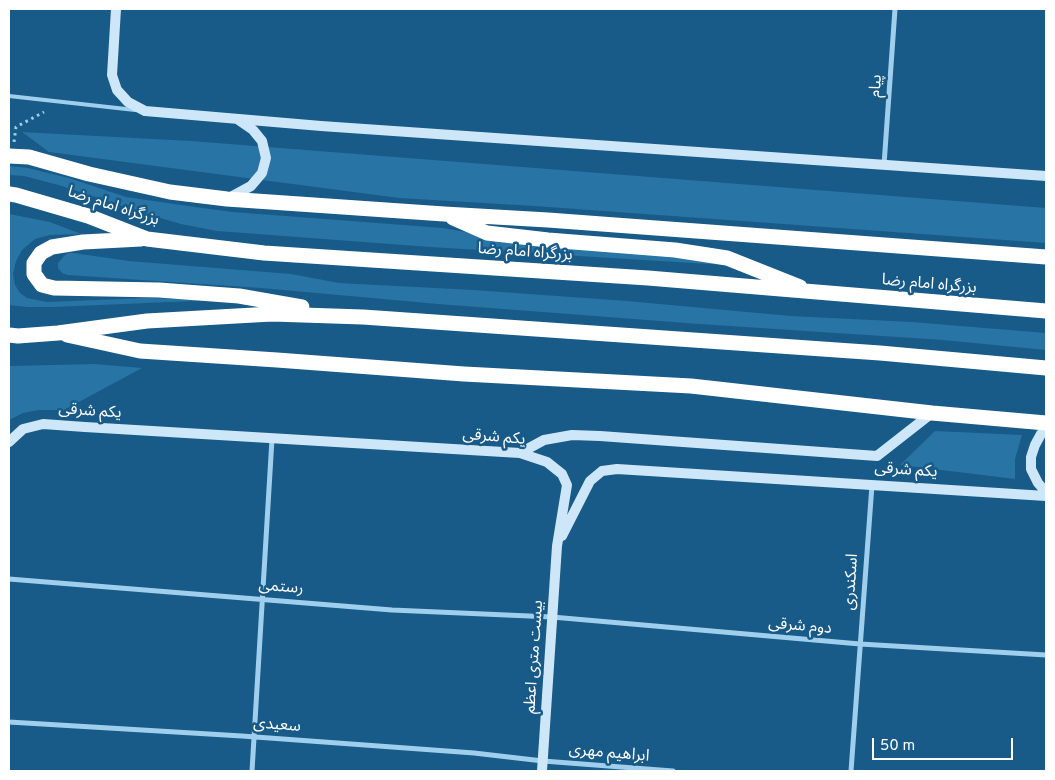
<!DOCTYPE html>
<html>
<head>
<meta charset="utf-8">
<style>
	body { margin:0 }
	#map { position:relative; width:1055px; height:780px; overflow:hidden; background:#185a88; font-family:Overpass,sans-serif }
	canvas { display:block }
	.frame { position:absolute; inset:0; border:10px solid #fff; pointer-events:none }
	.scale { position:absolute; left:872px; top:738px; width:141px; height:22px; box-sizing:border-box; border:2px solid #fff; border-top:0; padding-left:6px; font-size:15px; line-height:18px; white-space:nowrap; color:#fff; -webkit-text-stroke:4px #185a88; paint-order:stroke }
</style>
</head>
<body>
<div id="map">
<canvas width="1055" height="780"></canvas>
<div class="frame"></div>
<div class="scale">50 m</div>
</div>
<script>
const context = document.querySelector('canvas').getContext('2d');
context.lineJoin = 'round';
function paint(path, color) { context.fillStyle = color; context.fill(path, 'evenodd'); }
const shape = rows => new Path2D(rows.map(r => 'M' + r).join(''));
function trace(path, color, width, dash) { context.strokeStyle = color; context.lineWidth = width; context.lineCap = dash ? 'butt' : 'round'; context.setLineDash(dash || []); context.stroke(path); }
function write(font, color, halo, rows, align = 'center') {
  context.font = font + ' Overpass,"Noto Sans Arabic",sans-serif'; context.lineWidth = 5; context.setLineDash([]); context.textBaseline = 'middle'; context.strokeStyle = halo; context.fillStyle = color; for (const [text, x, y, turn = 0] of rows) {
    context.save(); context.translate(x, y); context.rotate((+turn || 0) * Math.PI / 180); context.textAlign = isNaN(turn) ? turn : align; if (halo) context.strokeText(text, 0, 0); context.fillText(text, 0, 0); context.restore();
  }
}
const green = shape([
	[22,132,191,141,1046,208,1046,243,534,206,399,198,49,152],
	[9,166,28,168,69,178,126,197,195,207,233,212,443,228,488,236,680,256,726,265,430,247,217,231,181,224,143,213,62,186,24,176,9,175],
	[9,214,50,222,81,234,50,235,35,239,22,250,16,261,13,274,15,285,20,293,27,298,47,302,146,298,218,300,53,307,27,307,9,305],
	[68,253,74,253,129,261,291,274,339,283,474,290,627,301,791,316,912,322,1046,333,1046,350,943,340,699,324,438,304,261,288,67,275,62,273,58,268,58,263,64,256],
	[94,364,142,368,64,410,38,410,23,413,9,420,9,366],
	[935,431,1022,435,1015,459,1015,479,900,465]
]);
const path = shape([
	[14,142,16,127,44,112]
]);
const lane = shape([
	[9,96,135,110]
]);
const street = shape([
	[884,165,895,9],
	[9,579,392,610,552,617,860,644,1046,655],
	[9,722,242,736,474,753,543,761,673,771],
	[252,771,272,439],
	[851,771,872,485]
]);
const secondary = shape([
	[116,9,112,75,117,90,128,102,145,111,321,126,1046,176],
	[229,198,251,186,262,173,266,158,262,141,253,130,237,119],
	[1046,431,1041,434,1035,445,1031,457,1031,469,1038,483,1046,492],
	[9,442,23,429,43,424,85,427,520,453,547,462,562,474,567,485,557,546,542,771],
	[520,453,544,440,572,435,600,436,877,456,932,413],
	[562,536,590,481,602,471,617,469,1046,496]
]);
const highway = shape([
	[9,156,29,157,89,174,170,192,227,199,444,214,548,220,1046,257],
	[9,194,16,195,88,216,147,239,264,253,648,278,1046,311],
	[453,218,487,233,548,240,675,250,727,258,800,287],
	[141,239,83,242,52,247,41,253,34,263,34,274,42,285,54,288,159,290,239,296,302,307],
	[9,335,18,336,58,333,147,321,272,314,363,317,880,353,1046,368],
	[67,335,140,351,277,360,464,374,691,386,932,413,1046,423]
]);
const streetNames = [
	["پیام",877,86,-86],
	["بزرگراه امام رضا",113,207,18],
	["بزرگراه امام رضا",525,253,4],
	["بزرگراه امام رضا",929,285,5],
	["یکم شرقی",90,412,4],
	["یکم شرقی",494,438,5],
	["یکم شرقی",906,471,4],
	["اسکندری",852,582,-86],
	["رستمی",281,588,5],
	["دوم شرقی",800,627,5],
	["بیست متری اعظم",535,657,-86],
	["سعیدی",277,726,4],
	["ابراهیم مهری",609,754,5]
];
paint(green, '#2874a5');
trace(path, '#a0cfed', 3, [2.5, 4]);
trace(lane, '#a0cfed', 4);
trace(street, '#a0cfed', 5);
trace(secondary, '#cde7f9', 10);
trace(highway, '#fff', 15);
write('16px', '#fff', '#185a88', streetNames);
</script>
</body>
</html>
